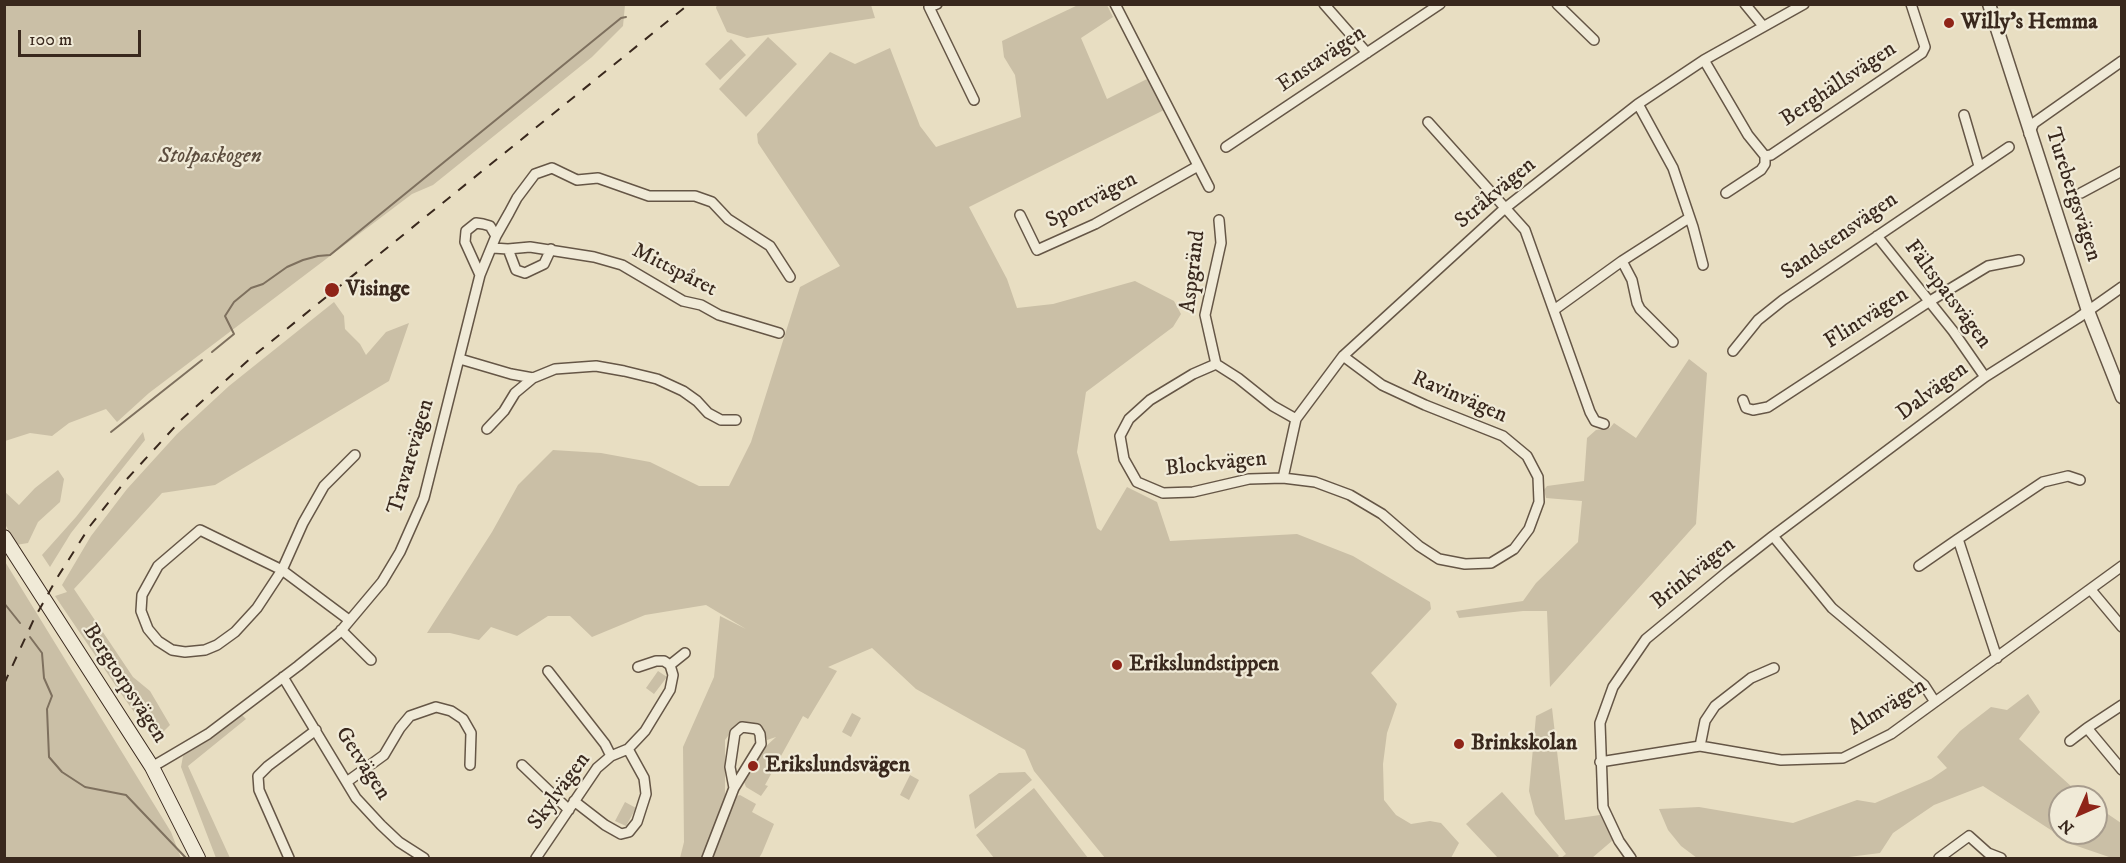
<!DOCTYPE html>
<html>
<head>
<meta charset="utf-8">
<style>
	body { margin:0 }
	#map { position:relative; width:2126px; height:863px; overflow:hidden; background:#e8dec2; font-family:"IM FELL DW Pica",serif }
	canvas { display:block }
	.frame { position:absolute; inset:0; border:6px solid #39281d; pointer-events:none }
	.north { position:absolute; left:2048px; top:785px; width:60px; height:60px; box-sizing:border-box; background:#f0ead7; border:2px solid #a79c8d; border-radius:50%; rotate:225deg; font-size:16px; font-weight:700; line-height:24px; text-align:center; color:#39281d }
	.north::after { content:''; display:block; margin:auto; width:21px; height:27px; background:#8f2418; clip-path:polygon(50% 0,100% 100%,50% 72%,0 100%) }
	.scale { position:absolute; left:18px; top:30px; width:123px; height:27px; box-sizing:border-box; border:3px solid #39281d; border-top:0; padding-left:8px; font-size:18px; line-height:21px; white-space:nowrap; color:#39281d; -webkit-text-stroke:4px #f0ead7; paint-order:stroke }
</style>
</head>
<body>
<div id="map">
<canvas width="2126" height="863"></canvas>
<div class="frame"></div>
<div class="north">N</div>
<div class="scale">100 m</div>
</div>
<script>
const context = document.querySelector('canvas').getContext('2d');
context.lineJoin = 'round';
function paint(path, color) { context.fillStyle = color; context.fill(path, 'evenodd'); }
const shape = rows => new Path2D(rows.map(r => 'M' + r).join(''));
function trace(path, color, width, dash) { context.strokeStyle = color; context.lineWidth = width; context.lineCap = dash ? 'butt' : 'round'; context.setLineDash(dash || []); context.stroke(path); }
function write(font, color, halo, rows, align = 'center') {
  context.font = font + ' "IM FELL DW Pica",serif'; context.lineWidth = 4.5; context.setLineDash([]); context.textBaseline = 'middle'; context.strokeStyle = halo; context.fillStyle = color; for (const [text, x, y, turn = 0] of rows) {
    context.save(); context.translate(x, y); context.rotate((+turn || 0) * Math.PI / 180); context.textAlign = isNaN(turn) ? turn : align; if (halo) context.strokeText(text, 0, 0); context.fillText(text, 0, 0); context.restore();
  }
}
const green = shape([
	[717,4,871,5,875,18,747,38,727,32,716,8],
	[4,5,5,4,625,5,623,26,592,57,433,185,412,194,149,393,117,422,106,409,69,423,52,436,30,433,5,441],
	[1078,5,1107,5,1113,17,1081,38,1107,99,1147,79,1164,110,969,207,1007,279,1017,308,1053,304,1135,281,1174,301,1181,314,1173,327,1086,392,1077,452,1097,528,1101,531,1127,487,1157,502,1170,541,1297,534,1353,556,1430,602,1431,609,1371,673,1397,704,1387,733,1383,764,1384,800,1396,815,1411,824,1430,821,1441,823,1459,843,1451,858,1105,858,1034,771,1025,750,916,689,872,648,828,667,837,671,808,719,803,716,765,785,768,786,761,796,746,787,744,782,764,748,776,737,767,740,763,729,737,724,725,740,725,797,702,858,680,858,684,842,683,747,714,677,720,616,746,629,706,605,645,615,592,637,570,616,548,616,517,636,491,627,479,640,450,633,427,633,492,532,518,485,553,450,601,453,650,462,699,486,729,486,751,442,800,287,840,266,758,143,757,134,830,52,855,64,890,48,920,126,936,147,1021,117,1015,75,1004,57,1002,41],
	[768,37,797,64,746,117,719,89],
	[731,39,746,55,720,80,705,64],
	[334,302,344,316,345,329,360,344,366,355,386,332,409,323,389,381,215,485,162,493,74,589,133,677,150,691,170,725,161,734,150,734,124,698,55,596,67,592,62,585,91,536,127,489,177,434,229,386],
	[1689,359,1707,373,1696,524,1550,687,1547,611,1523,611,1459,618,1456,611,1523,601,1536,583,1578,542,1582,501,1546,498,1544,490,1547,486,1584,481,1587,438,1596,430,1610,428,1614,423,1636,438],
	[143,432,145,440,71,533,50,567,42,555,76,517],
	[58,470,64,479,60,502,38,522,28,543,16,545,5,524,4,491,19,505,35,488],
	[4,560,171,832,181,858,5,858],
	[658,671,667,677,654,694,646,688],
	[2028,694,2040,712,2019,739,2083,797,2060,797,2060,833,2096,833,2096,806,2121,823,2121,857,2109,857,2074,845,1983,786,1934,805,1893,833,1880,853,1841,858,1697,858,1681,846,1668,830,1659,809,1699,807,1793,823,1857,800,1875,803,1931,779,1947,768,1937,757,1960,731,1991,707,2007,710],
	[1552,708,1565,820,1600,815,1613,840,1592,858,1561,858,1566,854,1535,814,1529,791,1536,716],
	[852,713,861,718,851,737,842,732],
	[242,715,246,719,188,766,230,858,216,858,181,767,183,756],
	[1025,772,1032,780,975,829,969,795,999,773],
	[910,775,919,780,909,800,900,795],
	[1034,788,1088,858,994,858,976,835],
	[1502,792,1559,856,1557,858,1498,858,1466,824],
	[740,795,756,804,752,812,774,824,762,853,759,858,711,858,731,807,737,796],
	[625,802,636,808,626,826,615,821]
]);
const stream = shape([
	[212,352,234,334,225,316,234,302,251,288,263,284,287,267,303,260,318,256,330,255,621,18,626,17],
	[111,432,202,360],
	[4,603,20,623],
	[30,637,42,653,44,678,52,696,47,709,49,757,62,772,85,787,126,795,186,858]
]);
const minor = shape([
	[937,4,929,7,974,100],
	[1115,4,1209,187],
	[1324,4,1367,53],
	[1557,4,1594,40],
	[1745,4,1763,26],
	[1704,60,1748,135,1765,156],
	[1638,104,1673,168,1693,227,1703,265],
	[1964,115,1979,166],
	[1428,122,1525,230,1590,412,1595,421,1604,424],
	[2029,134,2034,123,2122,61],
	[1226,147,1440,4],
	[1726,193,1761,170,1765,164,1765,156,1771,155,1922,53,1925,47,1911,4],
	[2081,193,2122,171],
	[1020,215,1037,250,1095,224,1198,166],
	[1877,236,1953,331,1985,377],
	[493,248,508,249,530,247,594,257,622,265,683,301,701,305,719,315,779,333],
	[508,249,516,270,525,273,544,264,551,249],
	[1622,261,1632,280,1637,303,1640,309,1673,342],
	[480,275,465,242,466,231,476,223,483,224,490,226,496,236],
	[1554,310,1622,261,1689,218],
	[1733,351,1758,320,1783,300,2009,147],
	[460,359,511,374,533,378,555,369,596,366,624,371,657,379,683,391,697,401,708,413,721,420,736,420],
	[1216,364,1193,374,1150,400,1129,419,1120,436,1124,459,1137,482,1163,493,1193,492,1249,479,1283,478,1315,482,1350,495,1382,514,1419,546,1439,559,1465,564,1491,563,1514,549,1529,529,1539,502,1538,477,1527,456,1503,436,1425,405,1382,385,1343,356],
	[1216,364,1205,315,1221,243,1219,220],
	[1216,364,1238,378,1273,406,1296,419],
	[1743,400,1746,408,1753,410,1768,407,1930,301,1988,266,2019,260],
	[487,429,504,411,515,393,533,378],
	[1283,478,1296,419,1343,356,1504,209,1638,104,1704,60,1804,4],
	[1773,536,1985,377,2078,318,2122,287],
	[1919,566,1958,539],
	[2091,590,2122,627],
	[349,620,282,570,200,530,158,566,142,595,141,611,148,629,158,641,172,650,185,652,205,650,217,645,235,632,257,608,282,570,303,523,324,486,355,455],
	[341,630,371,660],
	[1997,658,1958,539,2043,482,2068,476,2080,480],
	[670,665,685,653],
	[548,671,605,744,611,756],
	[283,677,356,798,381,825,399,842,424,858],
	[2122,705,2087,728,2122,770],
	[2070,741,2087,728],
	[1700,746,1705,721,1715,706,1751,678,1774,668],
	[1600,762,1700,746,1781,760,1843,758,1891,734,2122,566],
	[522,765,569,810],
	[152,767,208,734,298,666,340,632,382,582,400,552,424,498,480,275,496,236,509,213,517,198,535,174,552,168,577,180,598,178,649,196,695,196,712,202,728,219,770,246,790,277],
	[348,781,384,755,400,728,410,716,436,707,451,711,463,719,471,733,470,765],
	[574,801,605,825,621,834,629,832,637,822,646,794,644,778,628,749],
	[289,858,259,790,258,776,268,766,316,730],
	[536,858,597,768,611,756,628,749,645,731,670,690,673,675,670,665,664,661,656,661,638,667],
	[707,858,734,788,761,744,760,734,757,729,742,727,735,733,730,767,734,788],
	[1631,858,1619,841,1603,807,1600,723,1613,687,1646,639,1727,572,1773,536,1832,608,1924,685,1935,702],
	[1939,858,1969,836,1988,853,2001,858]
]);
const tertiary = shape([
	[1989,4,2088,311,2122,397]
]);
const secondary = shape([
	[4,537,152,767,198,858]
]);
const rail = shape([
	[4,684,34,619,57,578,90,526,126,480,182,419,252,357,689,4]
]);
const markers = [
	[1949,23,6,"#8f2418"],
	[332,290,8,"#8f2418"],
	[1117,665,6,"#8f2418"],
	[1459,744,6,"#8f2418"],
	[753,766,6,"#8f2418"]
];
const poiNames = [
	["Willy's Hemma",1961,23],
	["Visinge",346,290],
	["Erikslundstippen",1129,665],
	["Brinkskolan",1471,744],
	["Erikslundsvägen",765,766]
];
const streetNames = [
	["Enstavägen",1322,60,-34],
	["Berghällsvägen",1839,85,-34],
	["Stråkvägen",1496,194,-40],
	["Turebergsvägen",2072,195,72],
	["Sportvägen",1092,201,-27],
	["Sandstensvägen",1840,237,-35],
	["Mittspåret",674,271,27],
	["Aspgränd",1194,272,-83],
	["Fältspatsvägen",1947,295,53],
	["Flintvägen",1867,319,-33],
	["Dalvägen",1933,392,-37],
	["Ravinvägen",1459,398,23],
	["Travarevägen",412,457,-74],
	["Blockvägen",1216,465,-6],
	["Brinkvägen",1694,574,-39],
	["Bergtorpsvägen",124,684,57],
	["Almvägen",1888,708,-32],
	["Getvägen",362,764,57],
	["Skylvägen",560,792,-54]
];
const parkNames = [
	["Stolpaskogen",210,157]
];
paint(green, '#cabfa6');
trace(stream, '#7e705e', 2);
trace(minor, '#655646', 12);
trace(tertiary, '#655646', 15);
trace(secondary, '#39281d', 16);
trace(minor, '#f0ead7', 9);
trace(tertiary, '#f0ead7', 12);
trace(secondary, '#f0ead7', 14);
trace(rail, '#39281d', 2, [10, 10]);
for (const [x, y, r, color] of markers) { const dot = new Path2D(); dot.arc(x, y, r, 0, 2 * Math.PI); context.fillStyle = color; context.fill(dot); trace(dot, '#f0ead7', 2); }
write('bold 22px', '#39281d', '#f0ead7', poiNames, 'left');
write('22px', '#39281d', '#f0ead7', streetNames);
write('italic 22px', '#5d4e3f', '#f0ead7', parkNames);
</script>
</body>
</html>
